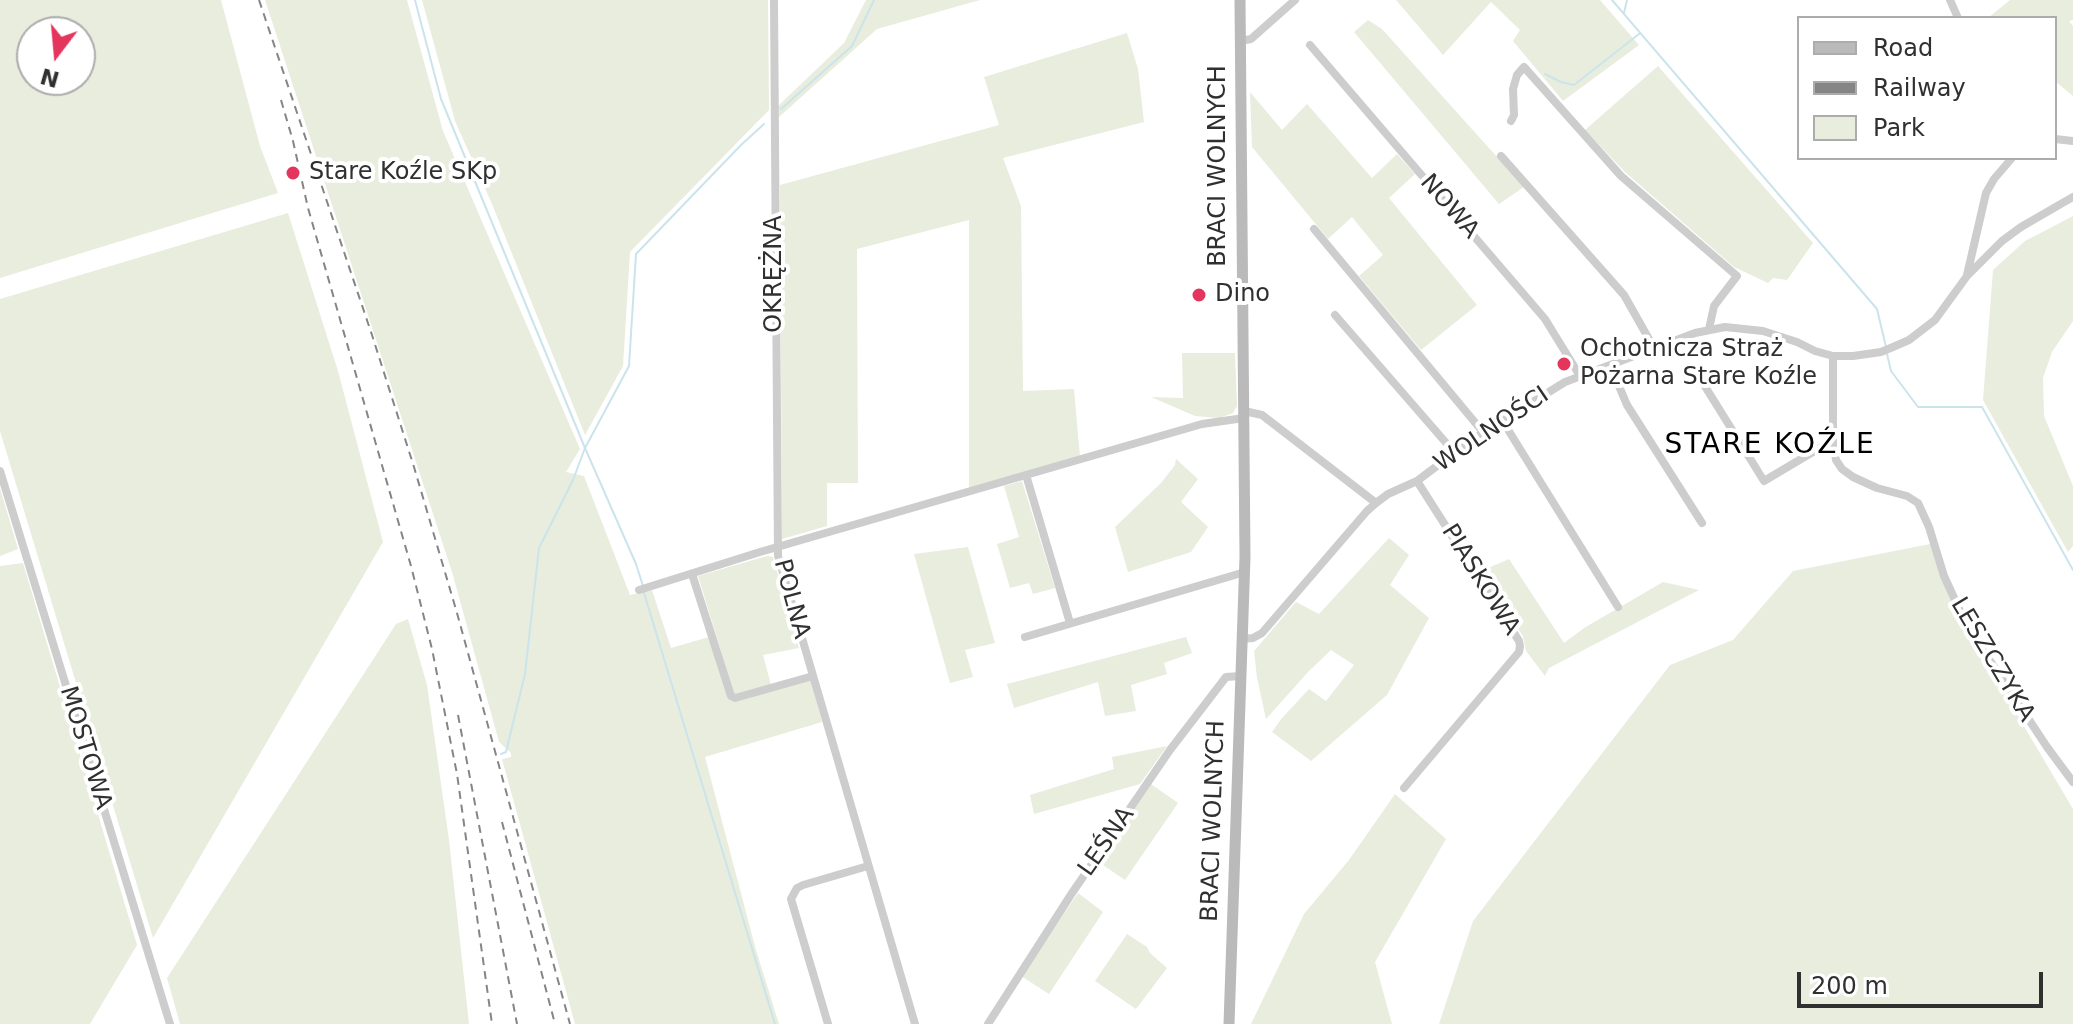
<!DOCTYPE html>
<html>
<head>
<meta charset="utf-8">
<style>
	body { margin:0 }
	#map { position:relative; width:2073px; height:1024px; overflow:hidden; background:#fff; font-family:"DejaVu Sans",sans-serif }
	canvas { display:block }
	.legend { position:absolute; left:1797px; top:16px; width:260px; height:144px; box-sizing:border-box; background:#fff; border:2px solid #acacac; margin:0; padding:10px 14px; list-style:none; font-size:24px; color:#303030 }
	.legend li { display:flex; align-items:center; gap:16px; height:40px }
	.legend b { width:40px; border:2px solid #acacac }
	.north { position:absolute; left:16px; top:16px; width:80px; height:80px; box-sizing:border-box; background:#fff; border:2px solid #acacac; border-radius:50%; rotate:196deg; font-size:22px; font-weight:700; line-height:32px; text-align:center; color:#303030 }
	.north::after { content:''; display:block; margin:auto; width:28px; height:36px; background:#e4355c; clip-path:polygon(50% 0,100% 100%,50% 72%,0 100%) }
	.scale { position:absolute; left:1797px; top:972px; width:246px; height:36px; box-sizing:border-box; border:4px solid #303030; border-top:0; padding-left:10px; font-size:24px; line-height:28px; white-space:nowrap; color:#303030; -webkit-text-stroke:6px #fff; paint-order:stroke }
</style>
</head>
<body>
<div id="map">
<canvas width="2073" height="1024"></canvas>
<ul class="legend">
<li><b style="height:10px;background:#bababa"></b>Road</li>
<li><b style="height:10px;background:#858585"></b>Railway</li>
<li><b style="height:22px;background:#e8edde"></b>Park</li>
</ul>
<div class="north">N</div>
<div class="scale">200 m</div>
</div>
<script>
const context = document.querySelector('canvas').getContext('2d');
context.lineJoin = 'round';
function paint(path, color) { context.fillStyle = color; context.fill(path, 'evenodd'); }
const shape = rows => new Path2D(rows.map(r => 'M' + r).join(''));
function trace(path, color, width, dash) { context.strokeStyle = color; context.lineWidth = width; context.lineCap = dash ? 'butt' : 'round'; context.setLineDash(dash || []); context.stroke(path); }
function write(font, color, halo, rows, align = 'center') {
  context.font = font + ' "DejaVu Sans",sans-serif'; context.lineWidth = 8; context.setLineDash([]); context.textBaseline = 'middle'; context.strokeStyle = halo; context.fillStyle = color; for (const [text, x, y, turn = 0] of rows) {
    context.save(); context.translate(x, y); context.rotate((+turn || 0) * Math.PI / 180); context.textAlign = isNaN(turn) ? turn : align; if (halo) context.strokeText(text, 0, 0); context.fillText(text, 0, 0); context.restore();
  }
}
const green = shape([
	[0,0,221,0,260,146,278,193,0,278],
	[32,32,80,32,80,80,32,80],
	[265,0,407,0,443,131,580,449,566,472,584,476,630,595,652,590,671,648,709,637,728,698,811,680,822,722,705,757,756,950,779,1024,575,1024,502,759,511,757,511,753,499,742,452,572],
	[422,0,768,0,769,110,630,252,623,366,585,435,492,204,455,121],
	[866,0,980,0,877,29,779,117,778,106,844,43],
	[1396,0,1600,0,1639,45,1563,101,1513,41,1520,30,1491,2,1443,55],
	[2010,0,2073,0,2073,20,2069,21,2073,26,2073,96,2055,81,2055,18,1988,18],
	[1368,20,1382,29,1524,187,1499,204,1354,32],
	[1127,33,1138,69,1144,122,1003,158,1021,206,1023,391,1074,389,1080,457,969,489,969,220,857,249,858,483,827,483,827,526,782,539,780,185,999,125,984,77],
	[1658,66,1813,243,1787,280,1773,278,1768,283,1734,267,1625,172,1585,130],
	[1250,92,1282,130,1307,104,1372,178,1397,154,1415,174,1389,198,1477,305,1421,350,1359,276,1383,255,1352,217,1328,239,1252,147],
	[288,213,338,371,383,542,153,938,0,431,0,299],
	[2073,216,2073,321,2052,352,2043,378,2044,416,2073,486,2073,546,2068,552,1983,400,1993,270,2025,241],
	[1182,353,1235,353,1237,406,1233,413,1219,418,1195,416,1151,397,1183,398],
	[1176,459,1198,479,1181,502,1208,527,1191,552,1128,572,1115,527,1161,483,1175,465],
	[1022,481,1055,588,1033,594,1029,583,1010,588,997,544,1019,537,1004,486],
	[0,488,18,549,0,556],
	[1389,538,1409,555,1390,585,1429,618,1387,695,1311,761,1272,732,1282,718,1309,689,1326,701,1354,665,1331,650,1308,672,1266,719,1257,678,1254,651,1296,602,1319,614],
	[1930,544,1970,635,2073,809,2073,1024,1439,1024,1473,921,1670,665,1733,640,1793,571],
	[968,547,995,643,965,650,973,677,950,683,914,554],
	[767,556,773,557,799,648,763,655,771,685,742,693,734,694,698,576],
	[1509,559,1564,643,1584,628,1663,582,1699,590,1549,668,1545,676,1526,651,1523,636,1479,572],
	[23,563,137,945,90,1024,0,1024,0,566],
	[408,619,427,685,449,840,469,1024,180,1024,167,978,396,624],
	[1186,637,1192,653,1164,663,1167,674,1131,685,1136,711,1105,716,1098,682,1014,708,1007,684],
	[1167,746,1140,784,1034,814,1030,795,1114,769,1112,757],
	[1151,784,1178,803,1125,880,1097,861],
	[1395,794,1446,839,1375,962,1392,1024,1251,1024,1304,914,1349,860],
	[1078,893,1103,912,1049,994,1021,976],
	[1127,934,1147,947,1150,953,1167,968,1136,1009,1095,981]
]);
const stream = shape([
	[415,0,441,99,585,448,636,564,643,586],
	[1612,0,1877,309,1886,347],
	[1624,13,1627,0],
	[1545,74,1561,82,1574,85,1639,34],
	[781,109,852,46,874,0],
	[1887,354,1891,371,1918,407,1982,407,2073,570],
	[644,593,775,1024],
	[501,754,506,752,525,674,539,548,573,480,585,448,629,366,636,254,741,145,764,124]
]);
const street = shape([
	[774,0,778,556,915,1024],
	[1950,0,1958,18],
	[1240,41,1251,39,1295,0],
	[1310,45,1545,319,1580,376],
	[1511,121,1514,115,1513,89,1517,75,1524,67,1621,176,1737,276,1714,306,1709,329],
	[2055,139,2073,141],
	[1501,156,1624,295,1654,348],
	[1314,229,1483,432],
	[1967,275,1986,193,1994,179,2012,158],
	[1335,315,1454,452],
	[1833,356,1833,440,1836,460,1842,469,1853,477,1877,488,1907,496,1918,503,1929,527,1944,576,1967,626,2047,747,2073,782],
	[1610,365,1627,405,1702,523],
	[1701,380,1764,481,1833,440],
	[1244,411,1262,415,1376,503],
	[1502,420,1618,607],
	[0,471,170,1024],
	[1026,475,1070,623],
	[692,574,731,696,735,698,813,676],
	[639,590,760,552,1202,424,1244,418],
	[1025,637,1245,572],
	[1241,639,1253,638,1262,633,1367,511,1376,503,1388,494,1417,481,1470,441,1565,382,1695,333,1725,327,1763,331,1797,342,1815,351,1833,356,1853,356,1881,352,1893,347,1909,340,1935,320,1967,276,2002,241,2021,227,2073,197],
	[1404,788,1519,652,1520,646,1519,641,1417,481],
	[828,1024,791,899,797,888,803,885,868,866],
	[988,1024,1072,893,1170,750,1226,677,1240,676]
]);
const secondary = shape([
	[1229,1024,1245,557,1240,0]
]);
const rail = shape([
	[259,0,372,335,414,467,457,613,570,1024],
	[281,100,293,141,308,208,411,566,432,649,457,774,492,1024],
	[458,715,517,1024],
	[502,822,555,1024]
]);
const markers = [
	[293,173,8,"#e4355c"],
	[1199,295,8,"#e4355c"],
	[1564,364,8,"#e4355c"]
];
const streetNames = [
	["BRACI WOLNYCH",1219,166,-90],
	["NOWA",1449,207,49],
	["OKRĘŻNA",775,274,-90],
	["WOLNOŚCI",1492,430,-34],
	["PIASKOWA",1480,580,58],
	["POLNA",791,599,75],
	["LESZCZYKA",1992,660,59],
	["MOSTOWA",85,748,73],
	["BRACI WOLNYCH",1214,821,-88],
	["LEŚNA",1107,842,-55]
];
const poiNames = [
	["Stare Koźle SKp",309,173],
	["Dino",1215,295],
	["Ochotnicza Straż",1580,350],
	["Pożarna Stare Koźle",1580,378]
];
const quarterNames = [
	["STARE KOŹLE",1770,446]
];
paint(green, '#e8edde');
trace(stream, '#cbe4ec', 2);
trace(street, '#cdcdcd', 8);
trace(secondary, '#bababa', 11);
trace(rail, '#858585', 2, [8, 6]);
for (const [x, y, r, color] of markers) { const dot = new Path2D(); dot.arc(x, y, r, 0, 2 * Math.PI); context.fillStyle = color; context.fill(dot); trace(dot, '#fff', 3); }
write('24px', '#303030', '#fff', streetNames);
write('24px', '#303030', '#fff', poiNames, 'left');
context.letterSpacing = '2px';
write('28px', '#000', '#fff', quarterNames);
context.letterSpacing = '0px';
</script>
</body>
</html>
